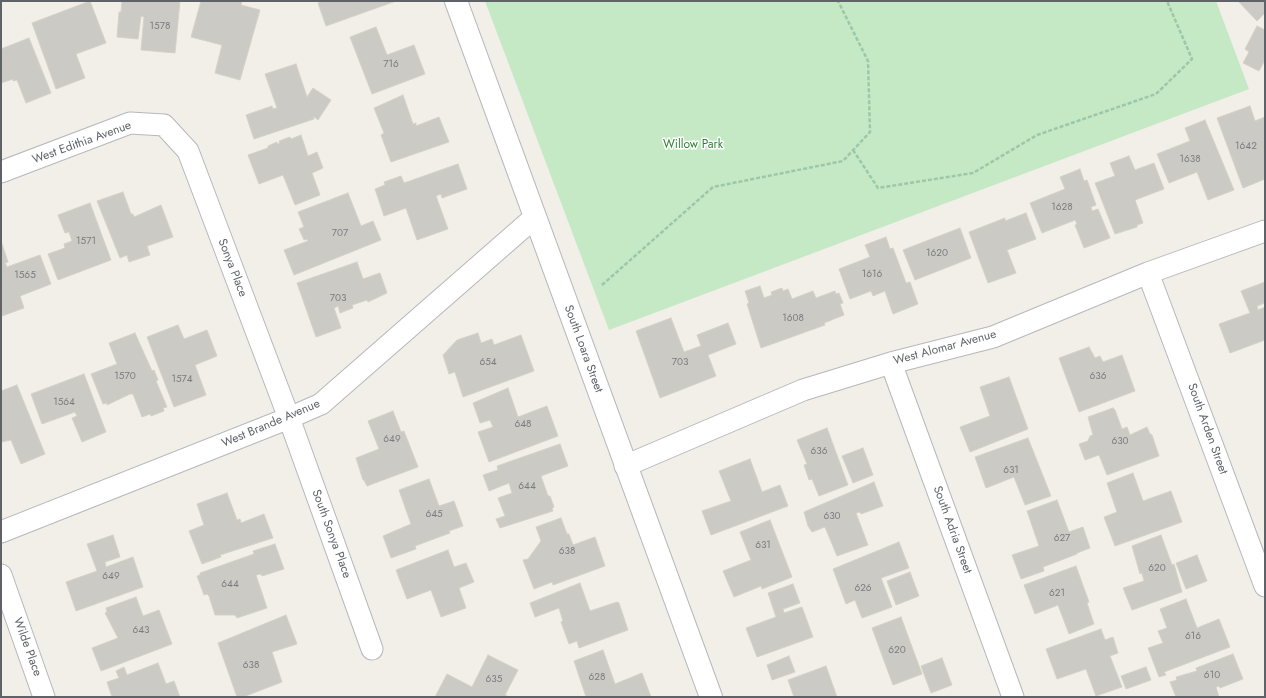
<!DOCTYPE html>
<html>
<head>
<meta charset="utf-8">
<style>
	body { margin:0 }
	#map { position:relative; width:1266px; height:698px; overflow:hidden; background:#f1efe8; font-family:Jost,sans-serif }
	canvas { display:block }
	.frame { position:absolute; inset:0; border:2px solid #5f6368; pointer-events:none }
</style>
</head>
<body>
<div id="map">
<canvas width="1266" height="698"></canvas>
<div class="frame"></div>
</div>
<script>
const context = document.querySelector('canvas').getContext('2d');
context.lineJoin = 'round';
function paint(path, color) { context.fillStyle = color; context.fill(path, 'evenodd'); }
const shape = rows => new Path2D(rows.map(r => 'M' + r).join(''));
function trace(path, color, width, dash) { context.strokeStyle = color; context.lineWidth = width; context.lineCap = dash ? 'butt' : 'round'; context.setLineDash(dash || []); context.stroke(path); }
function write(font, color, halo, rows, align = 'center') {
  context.font = font + ' Jost,sans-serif'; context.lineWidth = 3; context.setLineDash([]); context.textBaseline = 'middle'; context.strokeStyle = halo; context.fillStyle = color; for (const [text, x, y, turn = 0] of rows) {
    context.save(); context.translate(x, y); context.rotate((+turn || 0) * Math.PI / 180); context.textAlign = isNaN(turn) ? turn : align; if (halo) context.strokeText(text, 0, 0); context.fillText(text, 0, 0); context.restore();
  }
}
const green = shape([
	[485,1,1216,1,1249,89,609,330]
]);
const building = shape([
	[90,1,106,43,76,54,85,78,56,89,32,23,90,1],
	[122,1,180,1,175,53,141,50,144,17,141,16,138,39,117,37,119,12,121,12,122,1],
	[201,1,242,1,241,5,260,10,240,80,215,73,222,45,191,37,201,1],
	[323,1,396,1,326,26,318,3,323,1],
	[1238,1,1265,1,1265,13,1257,21,1238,1],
	[1257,26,1265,30,1265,60,1259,71,1243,63,1249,52,1245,49,1257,26],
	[376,27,387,55,414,45,425,74,372,94,350,37,376,27],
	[29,38,51,93,26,103,17,80,13,81,13,79,1,83,1,49,29,38],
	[296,64,307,97,313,88,331,100,318,120,313,116,314,119,254,139,246,115,272,106,273,109,277,108,265,74,296,64],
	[403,95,413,124,416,123,416,126,439,117,449,142,391,162,381,135,384,133,374,108,403,95],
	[1250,106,1255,121,1265,117,1265,179,1243,188,1217,118,1250,106],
	[1205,120,1234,190,1208,200,1197,172,1169,183,1157,154,1190,141,1185,128,1205,120],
	[301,135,308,156,317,152,323,168,312,173,320,195,295,205,283,175,259,184,248,155,268,148,268,146,277,142,277,144,280,143,279,141,290,137,291,139,301,135],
	[1129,156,1135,170,1154,163,1164,189,1135,200,1143,223,1137,225,1137,227,1115,234,1095,183,1115,176,1110,163,1129,156],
	[458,164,467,189,442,198,441,194,436,196,448,229,417,240,406,208,384,216,375,189,385,185,384,182,401,176,404,183,458,164],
	[1080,169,1084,181,1087,180,1096,205,1091,207,1092,211,1098,209,1110,238,1084,248,1075,225,1077,224,1075,220,1042,233,1030,203,1065,189,1060,177,1080,169],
	[123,192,131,214,133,214,134,217,161,205,173,237,147,246,150,255,129,262,127,255,120,258,97,201,123,192],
	[348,193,361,226,373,221,381,240,294,275,284,250,308,241,307,239,304,240,299,229,304,227,298,212,348,193],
	[90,203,111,260,58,280,48,254,65,248,64,244,72,241,69,232,65,233,58,215,90,203],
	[1026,213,1036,239,1007,250,1016,273,988,283,969,232,1005,218,1005,221,1026,213],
	[960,228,971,258,915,280,903,250,960,228],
	[886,237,890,249,893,248,906,283,910,282,918,304,893,314,885,291,873,296,871,291,850,299,839,269,870,257,865,245,886,237],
	[1,241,8,262,5,263,7,267,40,255,51,284,20,296,24,308,2,316,1,241],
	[357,262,363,279,380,273,387,293,368,302,367,300,352,305,353,308,340,313,338,306,334,308,341,328,316,337,297,283,357,262],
	[1265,282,1265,303,1257,306,1258,310,1265,307,1265,340,1230,353,1219,324,1250,313,1241,291,1265,282],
	[760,286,764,298,772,295,771,292,782,288,783,291,788,289,792,299,813,291,816,298,835,291,836,294,839,293,843,303,840,304,844,315,824,323,825,325,761,348,747,304,749,303,745,291,760,286],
	[671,318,684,352,701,346,697,335,728,323,736,344,708,355,716,376,660,398,636,331,671,318],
	[178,325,184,339,207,330,217,356,195,365,206,395,174,407,147,337,178,325],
	[135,333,152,371,154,370,158,380,156,381,167,407,163,408,164,411,151,416,150,414,142,417,133,394,130,394,107,405,107,403,103,404,91,374,117,364,109,343,135,333],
	[478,333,481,343,492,339,494,345,521,335,534,371,463,397,455,372,449,374,443,355,457,340,478,333],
	[1089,347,1095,358,1100,356,1103,362,1122,355,1135,391,1079,412,1059,358,1089,347],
	[84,374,106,432,82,442,72,418,77,416,75,412,42,424,31,394,84,374],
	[1009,377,1028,429,970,452,960,427,990,416,980,387,1009,377],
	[17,385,45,454,21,464,11,440,1,442,1,391,17,385],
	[508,388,518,417,547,406,558,436,489,462,478,432,493,427,490,420,480,423,473,403,508,388],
	[1113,408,1115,410,1122,429,1127,427,1130,435,1147,427,1150,434,1152,435,1159,456,1107,475,1099,455,1085,460,1079,444,1088,441,1090,436,1093,435,1088,417,1113,408],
	[393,411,401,432,404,431,418,467,367,486,364,480,363,480,356,458,379,449,368,421,393,411],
	[827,428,848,485,819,496,812,479,809,480,804,465,807,464,797,440,827,428],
	[1028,438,1051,496,1025,505,1014,477,986,488,975,457,1028,438],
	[560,444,568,466,541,476,548,496,550,496,554,507,552,508,553,511,500,528,496,519,505,516,498,498,512,493,509,483,489,491,483,475,498,470,497,466,560,444],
	[863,448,873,475,853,483,842,456,863,448],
	[750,459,762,492,780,485,788,506,711,535,702,511,731,501,719,471,750,459],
	[1133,473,1143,501,1171,491,1182,522,1115,546,1104,517,1117,512,1107,483,1133,473],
	[429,479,439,506,454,501,463,526,449,531,450,533,415,546,416,549,391,558,383,536,411,524,399,490,429,479],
	[874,482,883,506,861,514,860,512,856,513,868,545,837,556,825,527,812,532,808,526,804,512,874,482],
	[227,493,237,520,240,519,241,523,264,514,273,538,220,555,221,557,202,564,189,531,204,525,197,504,227,493],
	[1057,500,1069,532,1083,527,1090,548,1077,553,1077,554,1043,567,1044,571,1021,579,1012,555,1039,546,1027,511,1057,500],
	[561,518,567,534,569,534,573,545,595,537,605,566,553,585,552,582,534,589,523,560,528,559,541,541,536,527,561,518],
	[770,520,792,577,762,589,761,586,734,597,723,571,751,560,740,532,770,520],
	[113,535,120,557,105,562,106,567,133,557,143,587,76,611,66,582,97,571,87,544,113,535],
	[1161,535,1172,565,1174,564,1182,592,1132,610,1123,588,1144,581,1142,573,1140,574,1132,546,1161,535],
	[899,542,909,568,881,578,892,607,862,618,855,600,846,604,833,569,899,542],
	[275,544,284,569,262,576,261,574,256,575,267,608,237,618,235,615,215,615,209,596,207,594,204,595,197,576,200,575,200,573,254,554,253,551,275,544],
	[448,550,454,567,466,563,474,582,459,588,466,608,441,617,431,590,407,599,396,570,448,550],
	[1197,555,1207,581,1186,589,1176,563,1197,555],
	[1076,566,1089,602,1087,603,1094,624,1069,634,1058,605,1035,614,1024,585,1076,566],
	[910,572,919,596,896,605,887,581,910,572],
	[580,583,590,611,617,602,619,603,628,630,579,648,577,641,569,644,561,622,563,621,559,608,535,617,530,603,580,583],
	[793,584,800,603,783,609,784,613,802,607,813,637,757,657,746,628,776,617,768,593,793,584],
	[136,597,143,616,159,610,172,644,101,671,92,648,118,638,105,613,107,612,106,608,136,597],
	[1186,599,1197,628,1219,619,1230,647,1164,672,1166,675,1159,677,1148,648,1163,643,1158,631,1167,628,1160,609,1186,599],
	[286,615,297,644,272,652,282,682,243,697,237,697,218,643,286,615],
	[901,617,922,674,893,685,872,628,901,617],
	[1101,629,1105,640,1113,637,1118,653,1110,656,1122,687,1096,696,1086,669,1057,679,1046,649,1101,629],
	[603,650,615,684,642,673,651,697,586,697,574,661,603,650],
	[1233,654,1243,679,1220,688,1219,686,1216,687,1219,697,1176,697,1170,682,1177,680,1176,677,1197,671,1196,668,1233,654],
	[488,655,518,670,505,695,509,697,435,697,447,674,472,687,488,655],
	[789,656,795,672,772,680,767,665,789,656],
	[942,658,952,685,931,693,921,666,942,658],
	[158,663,166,684,174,681,180,697,112,697,107,682,119,678,116,671,124,667,127,675,158,663],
	[826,666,837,697,794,697,788,680,826,666],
	[1146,667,1151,680,1126,689,1121,676,1146,667]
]);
const path = shape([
	[853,150,878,188,973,173,1037,135,1156,94,1192,59,1167,1],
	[602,285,713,187,843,161,870,132,868,61,838,1]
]);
const minor = shape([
	[1,172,130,123,164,125,188,151,289,418,372,649],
	[1148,273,1265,586],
	[891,363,1013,697],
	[625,466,803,390,891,363,993,337,1148,273,1265,231],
	[1,532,289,418,321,404,535,217],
	[1,575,44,697]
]);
const tertiary = shape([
	[456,1,711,697]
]);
const numberNames = [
	["1578",160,27],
	["716",391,65],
	["1642",1246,147],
	["1638",1190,160],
	["1628",1062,208],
	["707",340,234],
	["1571",86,242],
	["1620",937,254],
	["1616",872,275],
	["1565",25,276],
	["703",338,299],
	["1608",793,319],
	["654",488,363],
	["703",680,363],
	["1570",125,377],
	["636",1098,377],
	["1574",182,380],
	["1564",64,403],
	["648",523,425],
	["649",392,440],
	["630",1120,442],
	["636",819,452],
	["631",1011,471],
	["644",527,487],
	["645",434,515],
	["630",832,517],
	["627",1062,539],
	["631",763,546],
	["638",567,552],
	["620",1157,569],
	["649",111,577],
	["644",230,585],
	["626",863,589],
	["621",1057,594],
	["643",141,631],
	["616",1193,637],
	["620",897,651],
	["638",251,666],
	["610",1212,676],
	["628",597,678],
	["635",494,680]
];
const streetNames = [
	["West Edithia Avenue",82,143,-20],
	["Sonya Place",232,268,69],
	["West Alomar Avenue",945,348,-15],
	["South Loara Street",583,349,70],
	["West Brande Avenue",271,424,-23],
	["South Arden Street",1207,429,70],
	["South Adria Street",952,530,70],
	["South Sonya Place",331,534,70],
	["Wilde Place",27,647,70]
];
const parkNames = [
	["Willow Park",693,145]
];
paint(green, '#c5e8c5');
paint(building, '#cccac5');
trace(building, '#d6d1c6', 1);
trace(minor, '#b5b8bc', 23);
trace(tertiary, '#b5b8bc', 24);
trace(path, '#9cc7a9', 2.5, [4, 2]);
trace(minor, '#fff', 21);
trace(tertiary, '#fff', 22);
write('10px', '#7a7d7f', null, numberNames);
write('12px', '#5f6368', '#fff', streetNames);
write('12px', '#348238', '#fff', parkNames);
</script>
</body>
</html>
